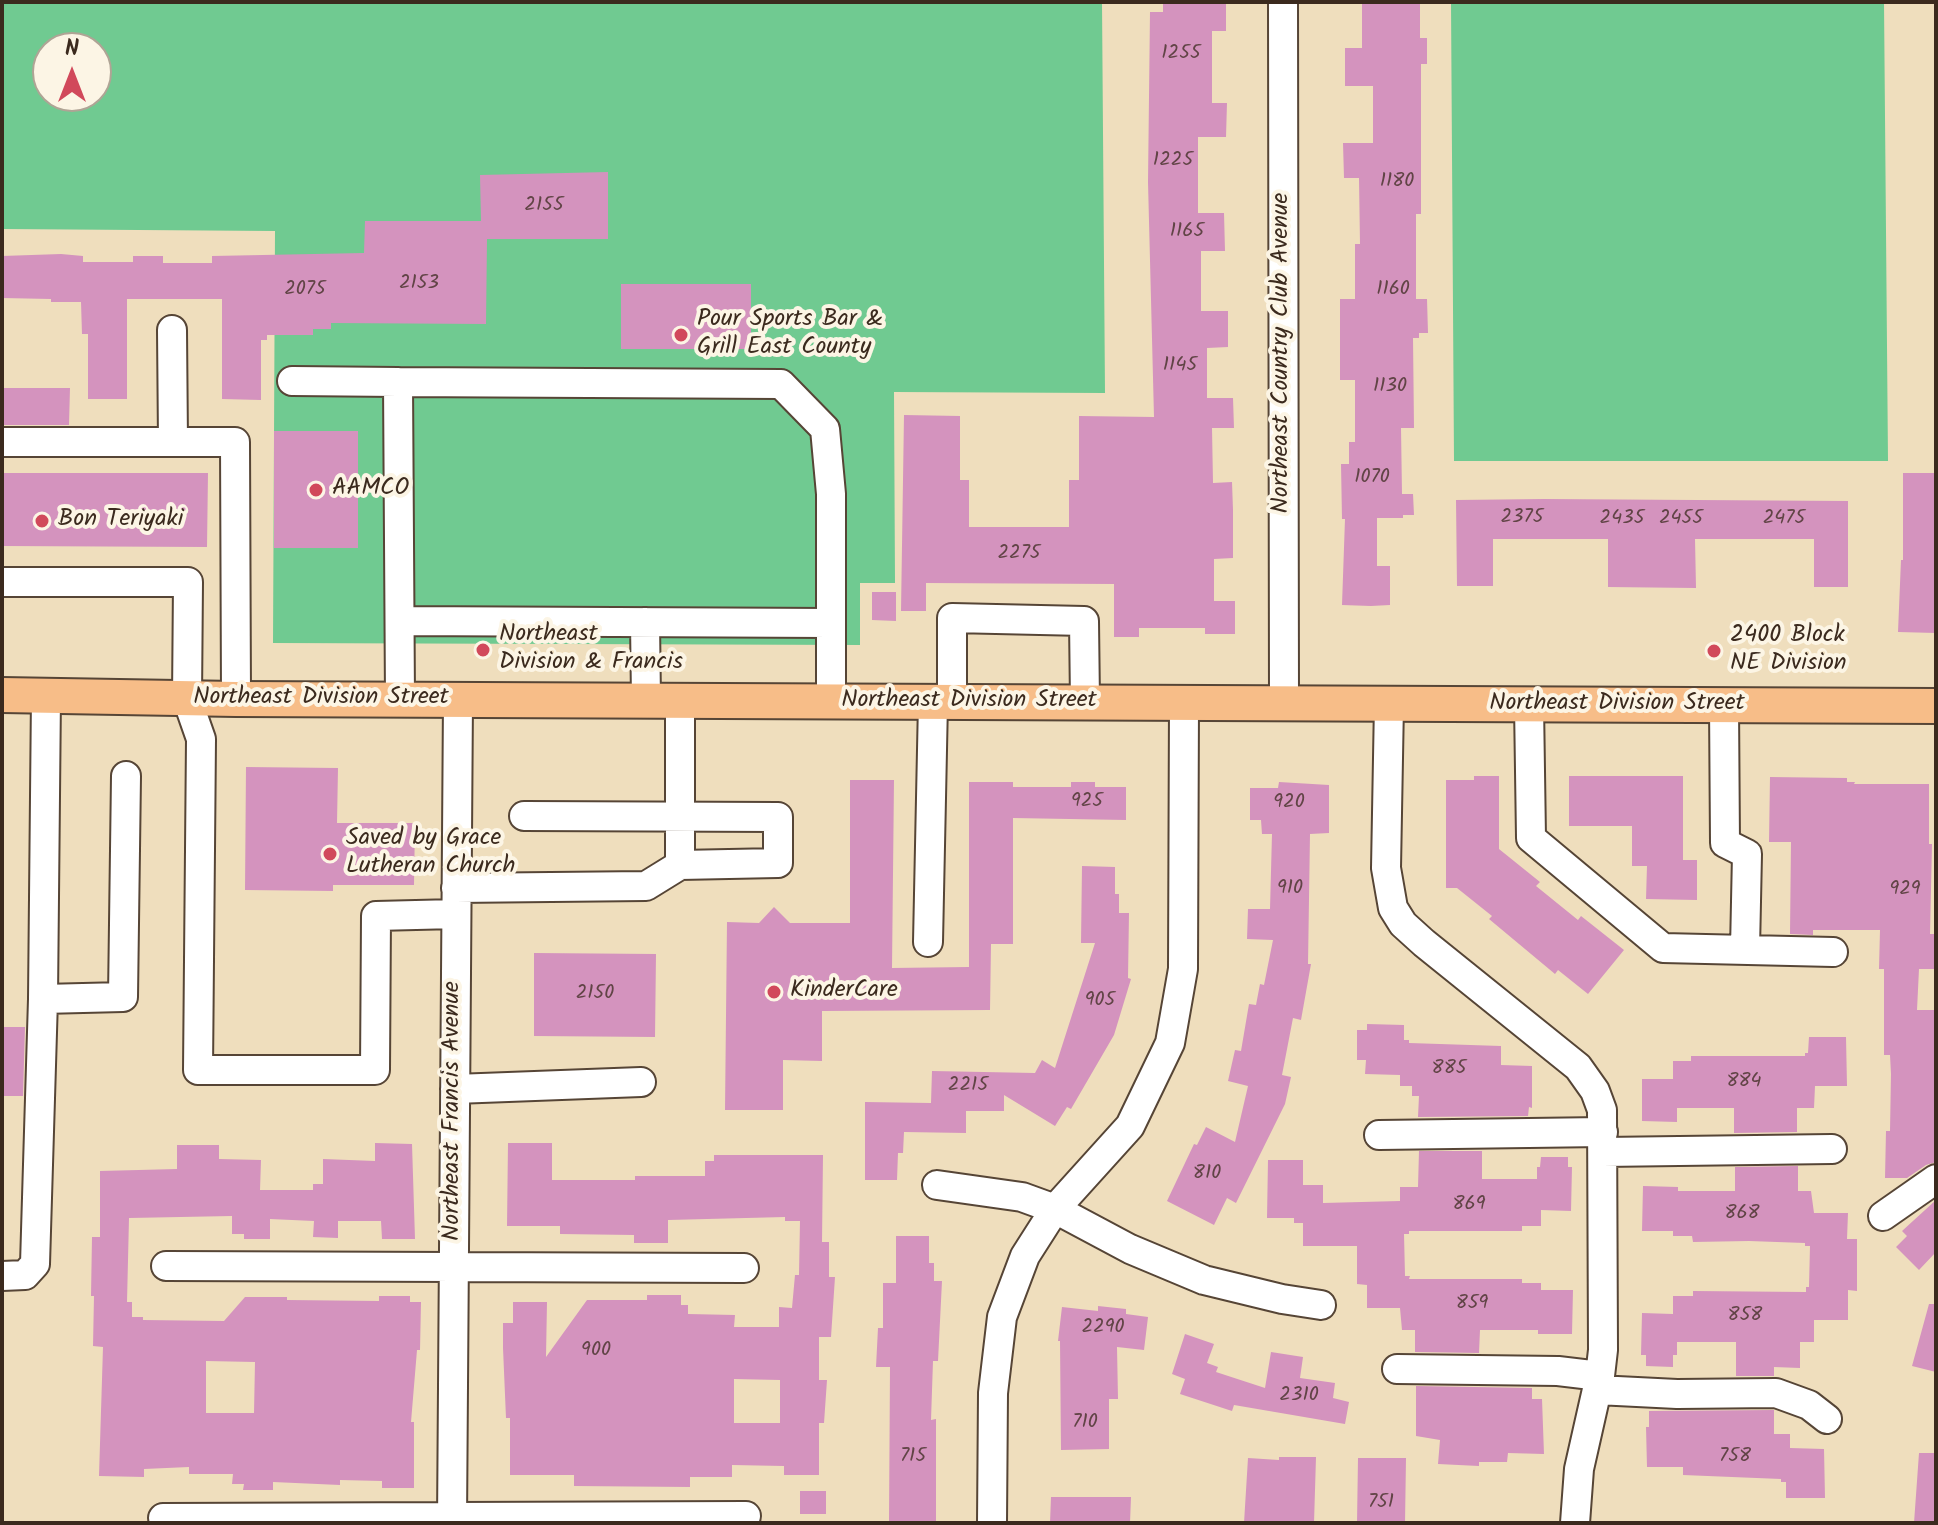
<!DOCTYPE html>
<html>
<head>
<meta charset="utf-8">
<style>
	body { margin:0 }
	#map { position:relative; width:1938px; height:1525px; overflow:hidden; background:#efdebd; font-family:Kalam,sans-serif }
	canvas { display:block }
	.frame { position:absolute; inset:0; border:4px solid #3b2a1e; pointer-events:none }
	.north { position:absolute; left:32px; top:32px; width:80px; height:80px; box-sizing:border-box; background:#fcf5e5; border:2px solid #afa495; border-radius:50%; rotate:0deg; font-size:22px; font-weight:700; line-height:32px; text-align:center; color:#3b2a1e }
	.north::after { content:''; display:block; margin:auto; width:28px; height:36px; background:#d1495b; clip-path:polygon(50% 0,100% 100%,50% 72%,0 100%) }
</style>
</head>
<body>
<div id="map">
<canvas width="1938" height="1525"></canvas>
<div class="frame"></div>
<div class="north">N</div>
</div>
<script>
const context = document.querySelector('canvas').getContext('2d');
context.lineJoin = 'round';
function paint(path, color) { context.fillStyle = color; context.fill(path, 'evenodd'); }
const shape = rows => new Path2D(rows.map(r => 'M' + r).join(''));
function trace(path, color, width, dash) { context.strokeStyle = color; context.lineWidth = width; context.lineCap = dash ? 'butt' : 'round'; context.setLineDash(dash || []); context.stroke(path); }
function write(font, color, halo, rows, align = 'center') {
  context.font = font + ' Kalam,sans-serif'; context.lineWidth = 8; context.setLineDash([]); context.textBaseline = 'middle'; context.strokeStyle = halo; context.fillStyle = color; for (const [text, x, y, turn = 0] of rows) {
    context.save(); context.translate(x, y); context.rotate((+turn || 0) * Math.PI / 180); context.textAlign = isNaN(turn) ? turn : align; if (halo) context.strokeText(text, 0, 0); context.fillText(text, 0, 0); context.restore();
  }
}
const green = shape([
	[2,2,1102,2,1105,393,894,392,895,583,860,583,860,645,273,643,275,231,2,229],
	[48,48,96,48,96,96,48,96],
	[1451,2,1884,2,1888,461,1454,461]
]);
const building = shape([
	[1163,2,1226,2,1226,31,1212,31,1212,103,1227,103,1226,137,1198,137,1198,213,1224,213,1225,251,1201,251,1201,311,1228,311,1228,347,1207,348,1207,398,1233,398,1234,428,1212,428,1213,483,1232,482,1233,510,1233,558,1214,559,1214,601,1235,601,1235,634,1205,634,1205,628,1139,628,1139,637,1114,637,1114,584,926,583,926,611,901,611,904,415,960,416,960,480,969,480,969,527,1069,527,1069,480,1079,480,1079,416,1154,417,1148,182,1150,12,1163,12],
	[1362,2,1420,2,1420,38,1427,38,1427,64,1421,64,1421,214,1416,214,1416,299,1427,299,1428,333,1419,333,1419,338,1413,338,1414,428,1401,428,1402,494,1413,494,1414,515,1403,515,1403,518,1377,518,1377,566,1390,566,1390,605,1371,606,1342,605,1345,519,1342,519,1341,464,1349,464,1349,442,1355,442,1355,380,1340,380,1340,299,1355,299,1355,244,1360,244,1359,178,1344,178,1343,143,1373,143,1373,86,1345,86,1345,48,1362,48],
	[608,172,608,239,487,239,486,324,331,323,331,329,313,329,313,335,267,335,267,340,261,340,261,400,222,399,222,299,127,299,127,399,88,399,88,334,82,334,81,302,51,302,51,299,2,298,2,256,61,254,83,256,83,262,133,262,133,256,163,256,163,263,212,263,212,256,364,253,365,221,481,221,480,175],
	[621,284,751,284,751,349,621,349],
	[2,388,70,388,69,425,2,425],
	[274,431,358,431,358,548,274,548],
	[2,473,208,473,207,547,2,546],
	[1903,473,1936,473,1936,633,1898,632,1901,560,1903,560],
	[1544,499,1848,501,1848,587,1814,587,1814,539,1695,539,1696,588,1608,587,1608,539,1493,539,1493,586,1457,586,1456,500],
	[872,592,896,592,896,621,872,620],
	[246,767,338,768,337,823,415,823,414,885,333,885,333,891,245,890],
	[1474,776,1499,776,1499,849,1540,882,1536,886,1578,920,1581,916,1624,950,1588,994,1558,970,1555,974,1489,919,1492,916,1457,888,1446,888,1446,780,1474,780],
	[1569,776,1683,776,1683,860,1697,860,1697,900,1646,899,1647,866,1632,866,1632,826,1569,826],
	[1770,777,1847,778,1847,782,1855,782,1854,784,1929,784,1929,844,1932,844,1930,934,1935,934,1935,969,1919,969,1917,1010,1936,1010,1936,1162,1926,1165,1907,1178,1885,1178,1886,1131,1890,1131,1891,1074,1890,1055,1884,1055,1884,969,1879,969,1880,930,1813,930,1813,935,1790,934,1791,842,1769,842],
	[850,780,894,780,892,968,969,967,969,782,1013,782,1013,787,1071,787,1071,782,1095,782,1095,787,1126,787,1126,820,1013,818,1013,944,991,944,990,1010,822,1011,822,1061,783,1060,783,1110,725,1110,727,922,759,923,774,907,790,923,850,923],
	[1279,782,1329,785,1329,833,1310,834,1308,964,1311,964,1301,1020,1293,1018,1282,1075,1291,1077,1285,1104,1236,1203,1227,1198,1214,1225,1167,1201,1194,1144,1197,1145,1206,1127,1235,1142,1248,1086,1228,1081,1235,1050,1241,1051,1249,1004,1256,1005,1260,984,1264,985,1273,940,1247,939,1248,909,1270,909,1272,834,1262,834,1261,820,1250,820,1250,788,1278,788],
	[1082,866,1115,867,1115,894,1119,894,1119,913,1129,913,1128,978,1131,979,1114,1035,1071,1109,1067,1107,1055,1126,1004,1095,1004,1111,966,1111,966,1133,904,1132,903,1153,898,1153,897,1180,865,1180,865,1102,931,1103,932,1071,1035,1073,1042,1060,1055,1068,1095,943,1081,943],
	[534,953,656,954,655,1037,534,1036],
	[1367,1024,1404,1025,1404,1040,1409,1040,1409,1043,1501,1046,1501,1065,1532,1066,1532,1108,1529,1107,1528,1116,1418,1117,1419,1096,1412,1096,1412,1086,1400,1086,1400,1075,1365,1074,1366,1060,1357,1060,1357,1030,1367,1030],
	[2,1027,25,1027,23,1096,2,1096],
	[1809,1037,1846,1037,1847,1086,1815,1086,1814,1108,1797,1108,1797,1132,1734,1133,1734,1108,1677,1108,1677,1122,1642,1121,1642,1079,1673,1079,1673,1061,1691,1061,1691,1056,1805,1056,1805,1053,1808,1053],
	[375,1143,412,1144,415,1239,382,1239,381,1221,338,1221,338,1238,313,1237,314,1221,270,1219,270,1239,244,1239,244,1234,232,1234,232,1216,129,1218,127,1302,132,1302,132,1317,143,1317,143,1320,224,1321,245,1297,287,1297,287,1300,379,1301,379,1296,410,1296,410,1302,421,1302,420,1350,417,1350,411,1422,414,1422,414,1488,382,1488,382,1481,340,1480,340,1485,273,1482,273,1490,243,1490,244,1484,232,1484,233,1474,189,1474,189,1467,144,1469,144,1477,99,1476,103,1347,93,1346,94,1296,91,1296,92,1237,100,1237,100,1171,177,1169,177,1145,219,1145,219,1159,261,1160,260,1190,313,1190,313,1184,323,1184,323,1159,375,1161],
	[206,1361,255,1362,254,1413,206,1413],
	[508,1143,552,1143,552,1180,635,1180,635,1176,705,1176,705,1161,714,1161,714,1155,823,1155,822,1242,829,1242,829,1277,835,1277,831,1337,819,1337,819,1380,827,1380,824,1423,819,1423,819,1475,784,1475,784,1466,732,1465,732,1477,690,1477,690,1487,574,1486,574,1475,510,1475,510,1418,506,1418,503,1348,503,1323,513,1323,513,1302,547,1302,546,1357,587,1300,647,1300,647,1295,681,1295,681,1305,688,1305,688,1314,735,1315,734,1327,779,1327,779,1307,792,1308,795,1275,799,1275,800,1221,785,1221,785,1217,668,1220,668,1243,634,1243,634,1235,560,1234,560,1226,507,1226],
	[734,1379,780,1380,780,1423,734,1423],
	[1419,1151,1482,1151,1482,1179,1537,1179,1537,1167,1540,1167,1541,1157,1568,1157,1568,1167,1572,1167,1571,1211,1541,1210,1541,1226,1522,1226,1522,1231,1409,1231,1409,1234,1404,1234,1405,1276,1410,1276,1409,1279,1522,1279,1522,1283,1541,1283,1541,1290,1573,1290,1572,1334,1538,1334,1538,1330,1480,1330,1479,1353,1415,1352,1415,1330,1402,1330,1400,1308,1367,1308,1367,1285,1357,1284,1357,1246,1303,1246,1303,1223,1294,1223,1294,1218,1267,1218,1268,1160,1303,1160,1303,1185,1323,1185,1323,1203,1400,1201,1400,1187,1418,1187],
	[1798,1166,1798,1191,1811,1191,1814,1213,1848,1213,1847,1239,1857,1239,1857,1291,1848,1290,1848,1320,1814,1320,1814,1342,1800,1342,1800,1368,1774,1367,1774,1376,1736,1376,1736,1342,1677,1342,1677,1355,1673,1355,1673,1367,1646,1366,1646,1355,1641,1355,1642,1313,1673,1314,1673,1296,1693,1296,1693,1291,1806,1292,1806,1287,1809,1287,1810,1246,1805,1246,1805,1243,1749,1241,1693,1242,1692,1236,1673,1236,1673,1231,1642,1231,1643,1186,1678,1187,1678,1191,1735,1191,1735,1167],
	[1936,1200,1936,1252,1919,1270,1896,1247,1907,1236,1902,1231],
	[896,1236,929,1236,929,1263,934,1263,934,1281,942,1281,938,1361,933,1361,931,1420,936,1419,936,1523,889,1523,890,1367,876,1367,878,1328,883,1328,883,1283,896,1283],
	[1929,1304,1936,1304,1936,1372,1912,1366],
	[1098,1306,1126,1309,1126,1314,1148,1317,1144,1350,1117,1347,1118,1399,1109,1399,1109,1449,1061,1450,1060,1341,1058,1341,1062,1307,1098,1311],
	[1185,1334,1214,1344,1207,1363,1218,1367,1216,1372,1265,1388,1271,1352,1303,1357,1300,1378,1335,1383,1333,1398,1349,1402,1345,1424,1234,1405,1232,1411,1180,1394,1185,1379,1172,1374],
	[1416,1386,1532,1388,1532,1399,1542,1399,1544,1454,1508,1453,1507,1462,1479,1462,1479,1466,1438,1464,1440,1440,1416,1436],
	[1774,1410,1774,1434,1790,1434,1790,1448,1824,1449,1825,1498,1786,1498,1786,1482,1781,1482,1781,1479,1683,1475,1683,1467,1647,1467,1646,1427,1649,1427,1649,1411],
	[1919,1453,1936,1453,1936,1523,1914,1523],
	[1279,1457,1316,1457,1314,1523,1244,1523,1248,1458,1279,1460],
	[1358,1458,1406,1458,1405,1523,1357,1523],
	[800,1491,826,1491,826,1514,800,1514],
	[1051,1497,1131,1497,1130,1523,1050,1523]
]);
const minor = shape([
	[1283,2,1284,703],
	[172,330,173,442],
	[292,381,398,382],
	[2,442,235,442,236,699],
	[2,582,188,582,187,699,201,739,198,1070,375,1070,376,916,456,914],
	[400,621,830,623],
	[645,622,646,700],
	[400,700,398,382,781,384,825,429,831,494,831,701],
	[952,702,952,618,1084,621,1085,702],
	[1389,703,1386,868,1393,908,1403,924,1424,943,1578,1067,1595,1091,1602,1110,1603,1350,1600,1376,1579,1469,1575,1523],
	[1529,704,1531,838,1663,948,1833,952],
	[1724,705,1725,843,1747,854,1745,949],
	[524,816,778,817,778,863,680,865],
	[456,888,646,886,680,865,680,701],
	[928,942,933,702],
	[43,999,123,997,126,776],
	[455,1089,641,1082],
	[1379,1135,1603,1132],
	[1603,1152,1832,1149],
	[937,1185,1022,1197,1055,1209,1130,1249,1204,1280,1282,1299,1321,1305],
	[1883,1216,1936,1179],
	[166,1266,744,1268],
	[2,1276,25,1275,35,1264,43,999,46,695],
	[1397,1369,1558,1371,1600,1376],
	[1597,1390,1677,1394,1776,1393,1809,1405,1827,1419],
	[163,1518,746,1516],
	[452,1523,458,700],
	[992,1523,993,1393,1002,1317,1025,1256,1055,1209,1130,1126,1170,1043,1183,969,1184,703]
]);
const major = shape([
	[2,695,236,699,1936,706]
]);
const markers = [
	[681,335,8,"#d1495b"],
	[316,490,8,"#d1495b"],
	[42,521,8,"#d1495b"],
	[483,650,8,"#d1495b"],
	[1714,651,8,"#d1495b"],
	[330,854,8,"#d1495b"],
	[774,992,8,"#d1495b"]
];
const numberNames = [
	["1255",1181,55],
	["1225",1173,162],
	["1180",1397,183],
	["2155",544,207],
	["1165",1187,233],
	["2153",419,285],
	["2075",305,291],
	["1160",1393,291],
	["1145",1180,367],
	["1130",1390,388],
	["1070",1372,479],
	["2375",1522,519],
	["2435",1622,520],
	["2455",1681,520],
	["2475",1784,520],
	["2275",1019,555],
	["925",1087,803],
	["920",1289,804],
	["910",1290,890],
	["929",1905,891],
	["2150",595,995],
	["905",1100,1002],
	["885",1449,1070],
	["884",1744,1083],
	["2215",968,1087],
	["810",1207,1175],
	["869",1469,1206],
	["868",1742,1215],
	["859",1472,1305],
	["858",1745,1317],
	["2290",1103,1329],
	["900",596,1352],
	["2310",1299,1397],
	["710",1085,1424],
	["715",913,1458],
	["758",1735,1458],
	["751",1381,1504]
];
const poiNames = [
	["Pour Sports Bar &",697,321],
	["Grill East County",697,349],
	["AAMCO",332,490],
	["Bon Teriyaki",58,521],
	["Northeast",499,636],
	["Division & Francis",499,664],
	["2400 Block",1730,637],
	["NE Division",1730,665],
	["Saved by Grace",346,840],
	["Lutheran Church",346,868],
	["KinderCare",790,992]
];
const streetNames = [
	["Northeast Country Club Avenue",1283,353,-90],
	["Northeast Division Street",321,699],
	["Northeast Division Street",969,702],
	["Northeast Division Street",1617,705],
	["Northeast Francis Avenue",454,1111,-90]
];
paint(green, '#70ca91');
paint(building, '#d493be');
trace(minor, '#564536', 32);
trace(major, '#564536', 38);
trace(minor, '#fff', 28);
trace(major, '#f7bd88', 34);
for (const [x, y, r, color] of markers) { const dot = new Path2D(); dot.arc(x, y, r, 0, 2 * Math.PI); context.fillStyle = color; context.fill(dot); trace(dot, '#fcf5e5', 3); }
write('20px', '#614446', null, numberNames);
write('24px', '#3b2a1e', '#fcf5e5', poiNames, 'left');
write('24px', '#3b2a1e', '#fcf5e5', streetNames);
</script>
</body>
</html>
